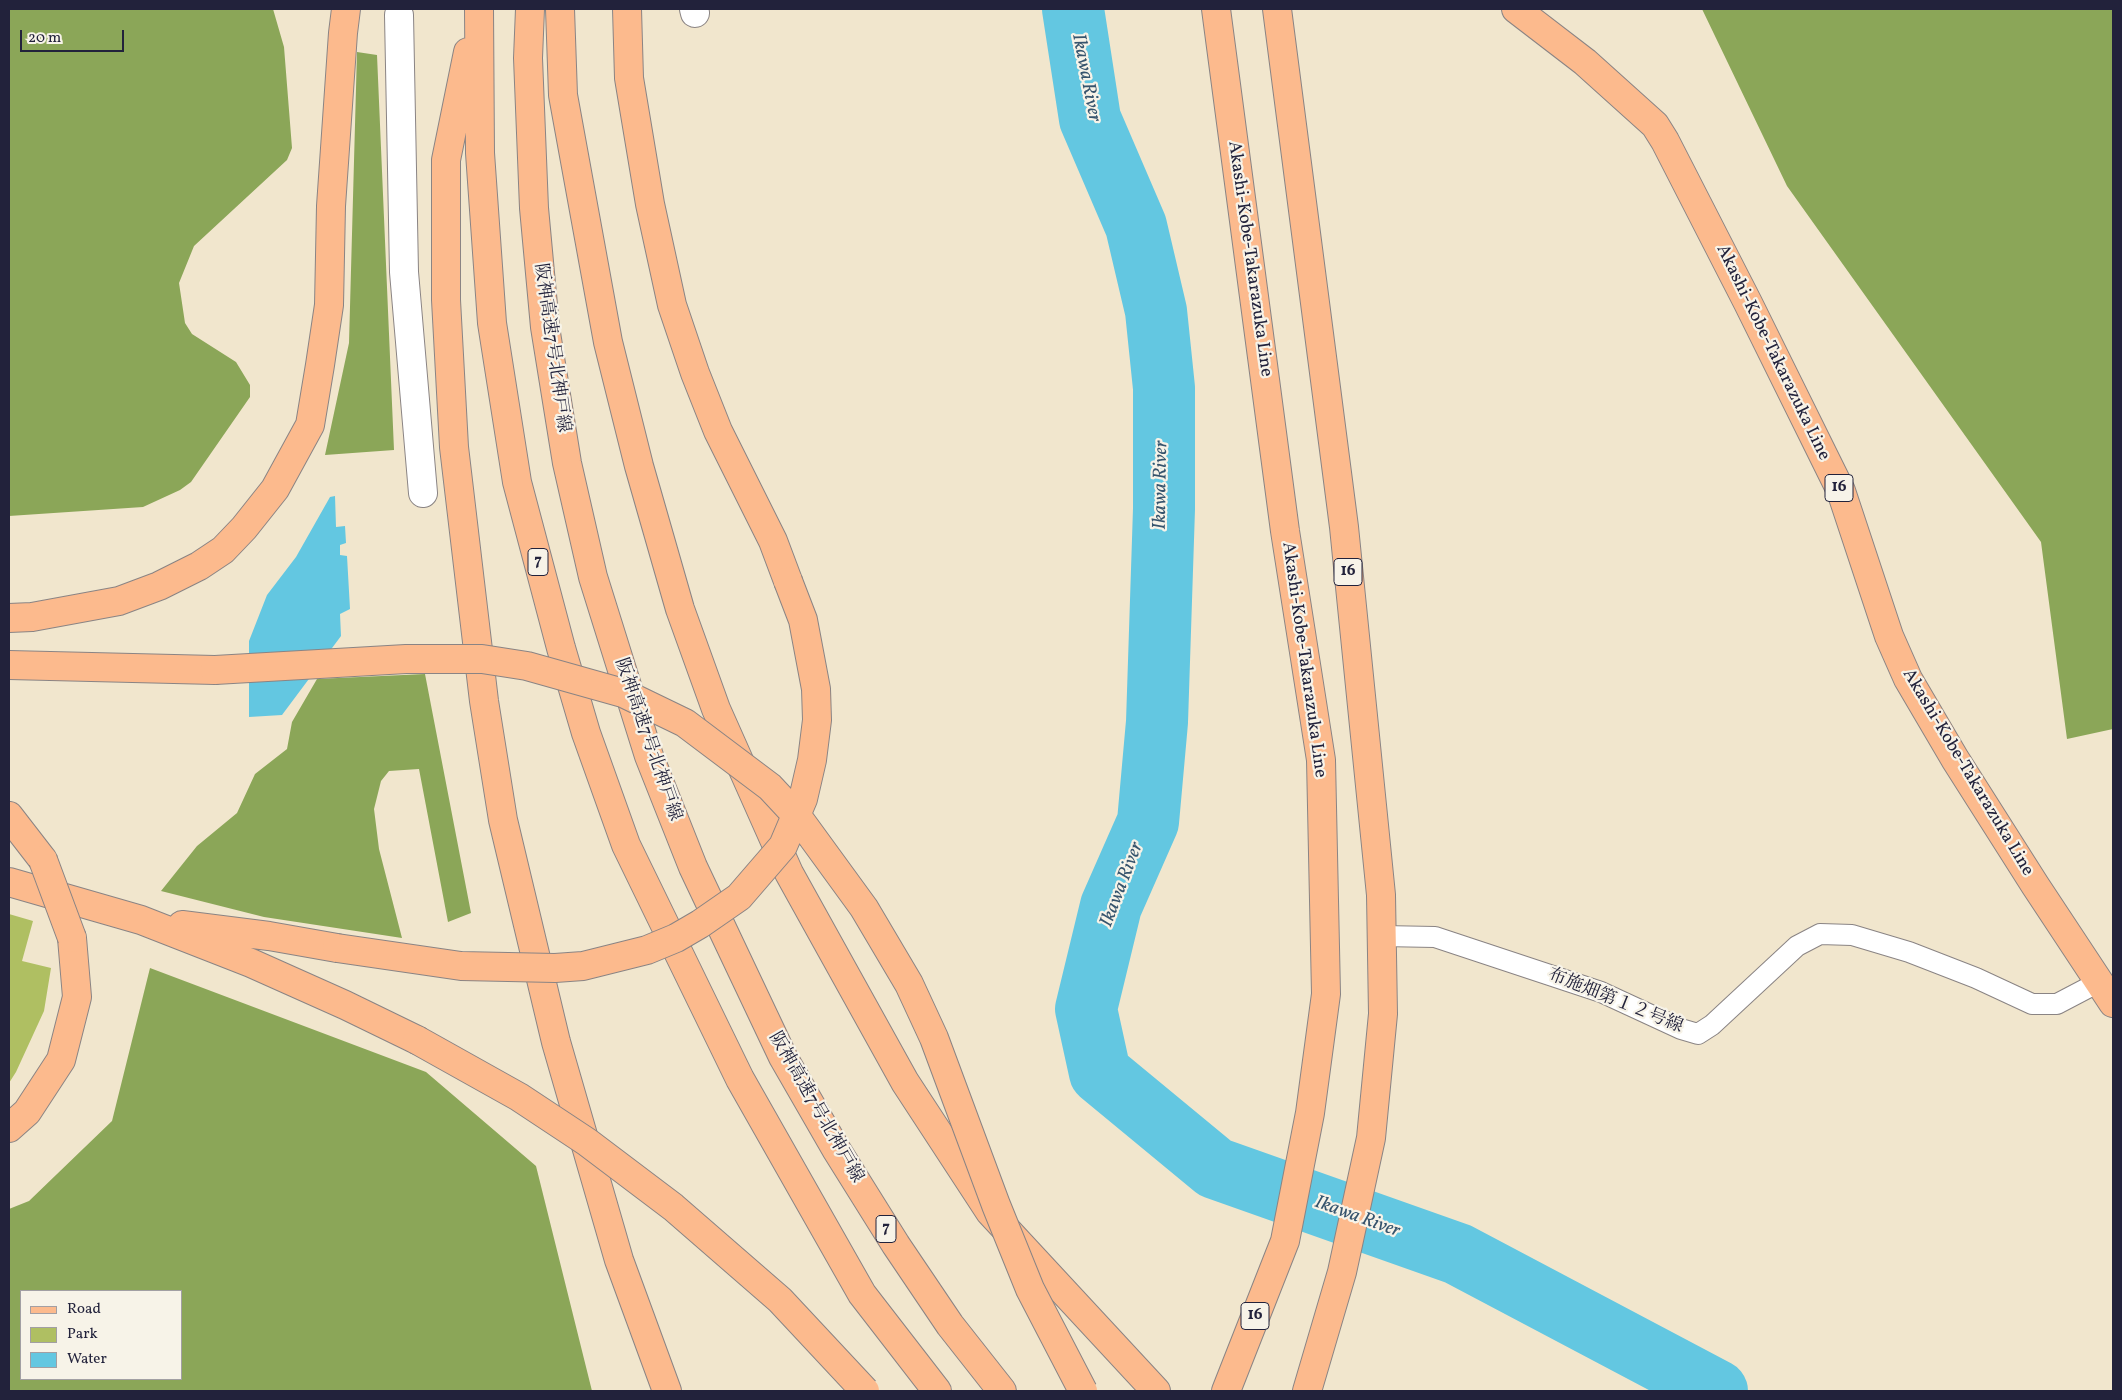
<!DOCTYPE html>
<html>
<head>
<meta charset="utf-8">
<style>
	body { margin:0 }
	#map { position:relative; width:2122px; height:1400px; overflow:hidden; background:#f1e6cd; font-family:Vollkorn,serif }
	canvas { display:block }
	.frame { position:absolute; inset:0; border:10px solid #22223b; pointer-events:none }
	.legend { position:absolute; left:20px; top:1290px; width:162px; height:90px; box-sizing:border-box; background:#f7f3e8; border:1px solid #a29fa3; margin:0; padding:6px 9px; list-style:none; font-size:15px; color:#22223b }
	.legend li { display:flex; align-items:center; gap:10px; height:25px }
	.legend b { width:25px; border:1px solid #a29fa3 }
	.scale { position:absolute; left:20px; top:30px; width:104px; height:22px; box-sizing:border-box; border:2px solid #22223b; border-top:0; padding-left:6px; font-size:15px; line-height:18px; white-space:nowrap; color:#22223b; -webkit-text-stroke:4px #f7f3e8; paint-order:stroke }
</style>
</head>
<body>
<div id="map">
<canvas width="2122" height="1400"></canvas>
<div class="frame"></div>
<ul class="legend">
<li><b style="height:6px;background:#fcba8d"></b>Road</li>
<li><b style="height:14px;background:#afbf62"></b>Park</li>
<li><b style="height:14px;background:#63c7e1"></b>Water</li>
</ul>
<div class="scale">20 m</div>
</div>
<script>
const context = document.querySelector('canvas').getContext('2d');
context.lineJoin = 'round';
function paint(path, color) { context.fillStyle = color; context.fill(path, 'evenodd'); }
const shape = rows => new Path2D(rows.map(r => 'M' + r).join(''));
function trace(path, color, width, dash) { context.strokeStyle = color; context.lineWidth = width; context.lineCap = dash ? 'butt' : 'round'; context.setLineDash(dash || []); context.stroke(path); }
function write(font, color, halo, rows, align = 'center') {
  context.font = font + ' Vollkorn,"Noto Serif JP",serif'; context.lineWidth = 4.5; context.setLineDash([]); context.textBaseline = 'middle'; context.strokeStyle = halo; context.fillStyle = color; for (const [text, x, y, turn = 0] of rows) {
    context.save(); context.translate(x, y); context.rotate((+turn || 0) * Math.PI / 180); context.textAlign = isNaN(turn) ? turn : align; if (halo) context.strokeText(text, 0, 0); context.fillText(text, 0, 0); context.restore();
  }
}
const green = shape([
	[9,914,33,921,22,961,51,968,44,1011,16,1072,9,1083]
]);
const forest = shape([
	[9,9,273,9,284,47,292,148,287,160,194,246,179,283,185,323,192,334,236,362,250,385,250,397,191,482,180,490,143,507,9,516],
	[1702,9,2113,9,2113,729,2067,739,2041,542,1787,186],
	[357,52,377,55,394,450,325,455,349,343],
	[425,674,471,913,448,922,419,769,389,771,381,781,374,809,379,849,402,938,264,917,161,891,197,846,237,813,255,774,287,749,292,722,317,679],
	[150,968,426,1072,536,1166,592,1391,9,1391,9,1209,29,1201,112,1121],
	[181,1291,181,1379,21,1379,21,1291]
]);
const water = shape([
	[335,496,336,527,345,526,346,543,340,545,340,555,347,556,350,609,340,614,341,636,282,715,249,717,249,641,267,595,296,557,330,497]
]);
const river = shape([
	[1073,9,1090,119,1136,226,1156,311,1164,388,1164,509,1157,722,1148,822,1111,906,1086,1009,1100,1073,1215,1168,1458,1254,1717,1391]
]);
const service = shape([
	[1382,936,1435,937,1601,992,1681,1029,1698,1034,1712,1025,1797,946,1820,934,1852,935,1909,952,1976,978,2032,1004,2057,1004,2099,982]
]);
const minor = shape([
	[694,9,695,13],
	[399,15,404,272,423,493]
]);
const primary = shape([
	[1216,9,1285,531,1321,760,1326,994,1310,1113,1285,1241,1226,1391],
	[1277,9,1344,527,1381,895,1383,1014,1371,1138,1342,1272,1307,1391],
	[1516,9,1585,62,1655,125,1665,141,1748,303,1841,491,1889,636,1908,679,1955,759,2035,885,2113,1003]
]);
const motorway = shape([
	[479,9,480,153,492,323,517,482,561,648,586,733,626,845,740,1079,862,1294,937,1391],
	[530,9,528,58,534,208,545,327,567,463,593,577,649,756,693,867,783,1057,836,1149,896,1245,950,1325,1002,1391],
	[560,9,563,95,608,342,639,466,680,609,716,709,789,873,905,1082,990,1212,1156,1391],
	[627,9,629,78,650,204,672,305,695,373,718,431,773,541,788,581],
	[468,52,446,160,446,300,454,447,484,701,503,820,556,1042,619,1260,667,1391],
	[9,618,32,617,119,601,159,586,199,566,223,550,244,528,275,489,310,425,320,365,329,305,331,206,343,33,346,9],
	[9,665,215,670],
	[9,816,43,860],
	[9,882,141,920,251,963,345,1005,417,1040],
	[182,925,269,936,337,948],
	[9,1128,27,1112,61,1060,77,997,72,938]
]);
const motorwayBridge = shape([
	[215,670,406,659,482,659,527,666,623,693,685,723,770,787,797,816,864,908,909,984,934,1038,996,1205,1030,1289,1083,1391],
	[43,860,72,938],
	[337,948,461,966,555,968,583,966,647,950,676,938,700,924,739,897,783,846,803,799,812,760,817,720,816,689,803,620,788,581],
	[417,1040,519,1097,587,1142,673,1207,780,1300,865,1391]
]);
const shields = [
	[1839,488,28],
	[538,562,20],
	[1348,572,28],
	[886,1229,20],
	[1255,1316,28]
];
const shieldNames = [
	["16",1839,488],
	["7",538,562],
	["16",1348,572],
	["7",886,1229],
	["16",1255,1316]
];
const streetNames = [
	["Akashi-Kobe-Takarazuka Line",1249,259,82],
	["阪神高速7号北神戸線",551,348,82],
	["Akashi-Kobe-Takarazuka Line",1772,353,64],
	["Akashi-Kobe-Takarazuka Line",1303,660,82],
	["阪神高速7号北神戸線",647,740,71],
	["Akashi-Kobe-Takarazuka Line",1967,773,59],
	["布施畑第１２号線",1615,1002,22],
	["阪神高速7号北神戸線",815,1108,60]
];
const waterNames = [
	["Ikawa River",1085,78,79],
	["Ikawa River",1162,485,-89],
	["Ikawa River",1123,885,-69],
	["Ikawa River",1357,1218,20]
];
paint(green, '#afbf62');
paint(forest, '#8ba658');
paint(water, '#63c7e1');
trace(river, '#63c7e1', 62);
trace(service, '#8a8484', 22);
trace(minor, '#8a8484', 30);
trace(primary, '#8a8484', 30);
trace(motorway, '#8a8484', 30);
trace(service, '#fff', 20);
trace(minor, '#fff', 28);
trace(primary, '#fcba8d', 28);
trace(motorway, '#fcba8d', 28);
trace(motorwayBridge, '#8a8484', 30, []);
trace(motorwayBridge, '#fcba8d', 28);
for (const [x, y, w] of shields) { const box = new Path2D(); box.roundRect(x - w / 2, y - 13.5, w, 27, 4); context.fillStyle = '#f7f3e8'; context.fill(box); trace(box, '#22223b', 1); }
write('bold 16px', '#22223b', null, shieldNames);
write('18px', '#22223b', '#f7f3e8', streetNames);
write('italic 19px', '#36546d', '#f7f3e8', waterNames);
</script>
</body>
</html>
